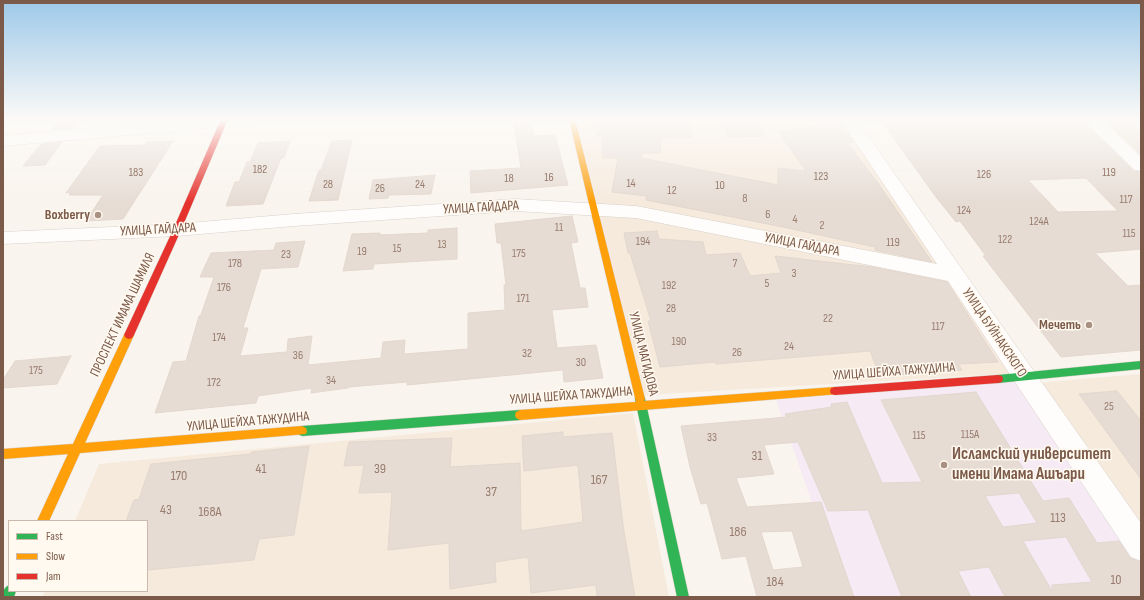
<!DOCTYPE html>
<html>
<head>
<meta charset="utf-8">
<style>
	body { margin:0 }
	#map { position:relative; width:1144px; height:600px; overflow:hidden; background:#f9f4ed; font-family:"Sofia Sans Condensed",sans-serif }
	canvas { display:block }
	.frame { position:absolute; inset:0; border:4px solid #7c5a49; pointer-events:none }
	.legend { position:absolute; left:8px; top:520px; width:140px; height:72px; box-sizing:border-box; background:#fff9f0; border:1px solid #cbb9ad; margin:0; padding:5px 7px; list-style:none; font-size:12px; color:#7c5a49 }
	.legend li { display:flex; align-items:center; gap:8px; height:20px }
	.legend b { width:20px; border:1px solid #cbb9ad }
</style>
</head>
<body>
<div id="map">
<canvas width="1144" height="600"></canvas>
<div class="frame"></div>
<ul class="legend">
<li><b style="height:5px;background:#30b455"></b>Fast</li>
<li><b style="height:5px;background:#ff9f0a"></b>Slow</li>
<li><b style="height:5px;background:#e5322d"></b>Jam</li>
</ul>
</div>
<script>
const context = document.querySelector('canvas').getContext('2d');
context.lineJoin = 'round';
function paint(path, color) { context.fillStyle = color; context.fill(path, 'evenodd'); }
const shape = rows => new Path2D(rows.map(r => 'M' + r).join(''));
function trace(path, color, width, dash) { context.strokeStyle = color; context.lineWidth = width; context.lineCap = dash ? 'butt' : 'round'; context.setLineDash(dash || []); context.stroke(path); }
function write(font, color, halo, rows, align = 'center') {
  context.font = font + ' "Sofia Sans Condensed",sans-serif'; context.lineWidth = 3; context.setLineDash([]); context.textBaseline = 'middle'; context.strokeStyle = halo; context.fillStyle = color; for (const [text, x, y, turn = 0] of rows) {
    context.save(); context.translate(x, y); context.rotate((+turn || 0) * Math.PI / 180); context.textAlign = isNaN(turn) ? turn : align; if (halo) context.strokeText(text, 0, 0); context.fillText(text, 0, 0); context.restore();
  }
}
const residential = shape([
	[576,119,843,119,1017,373,645,395],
	[1141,374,1141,531,1036,383],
	[633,413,669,597,42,597,45,591,147,591,147,521,75,521,99,464]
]);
const education = shape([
	[1022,381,1141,530,1141,597,845,597,776,400]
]);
const building = shape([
	[60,119,79,119,73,128,52,130,60,119],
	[513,119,530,119,534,136,555,135,568,185,471,193,470,171,521,168,513,119],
	[593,119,688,119,692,137,661,138,660,153,642,153,641,158,778,185,778,168,806,171,778,131,841,124,854,142,847,143,875,179,932,262,875,250,875,247,783,227,646,200,647,196,612,192,618,158,603,158,602,136,597,136,593,119],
	[722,119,757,119,764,136,727,137,722,119],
	[880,119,1081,119,1134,171,1141,172,1141,249,1095,253,1128,286,1141,285,1141,350,1061,357,983,256,986,256,960,221,956,222,936,197,880,119],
	[1086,178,1118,211,1058,212,1028,180,1086,178],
	[1103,119,1141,119,1141,155,1103,119],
	[352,140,338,200,309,201,319,170,321,170,332,141,352,140],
	[173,141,123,219,86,221,103,195,69,195,71,192,66,193,100,146,145,145,147,142,173,141],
	[290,141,284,158,281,158,263,204,226,206,235,182,239,182,247,162,250,162,258,143,290,141],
	[62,142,45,165,23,166,41,144,62,142],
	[435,175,431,194,389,195,388,198,369,199,373,180,435,175],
	[572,216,578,242,571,243,580,288,585,288,588,307,552,310,557,348,596,345,603,378,564,382,563,370,407,385,407,382,349,387,348,388,311,393,312,388,258,396,256,403,155,413,173,362,186,361,199,316,201,315,214,277,200,277,211,253,274,250,276,243,305,241,298,267,261,269,243,328,248,328,240,356,287,352,288,339,312,336,308,365,381,358,383,342,405,340,404,354,468,349,468,313,505,310,504,285,506,285,501,243,497,243,495,224,572,216],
	[457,228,457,259,374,264,373,269,343,271,352,234,380,233,380,235,428,233,428,230,457,228],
	[657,231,659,239,703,242,706,255,740,253,750,276,781,273,775,256,872,267,947,282,998,362,958,364,962,370,880,376,870,351,716,364,715,362,660,367,648,321,651,321,630,253,628,253,624,233,657,231],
	[71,356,57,384,3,388,3,380,15,361,71,356],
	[1117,391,1141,421,1141,479,1079,394,1117,391],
	[976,392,1043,501,1069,498,1097,543,1119,541,1130,558,1141,562,1141,597,1005,597,989,567,958,571,971,597,902,597,868,510,828,511,798,442,764,445,774,474,736,478,747,507,821,502,854,597,757,597,746,556,722,559,707,503,701,504,690,467,681,426,787,417,785,414,832,407,831,404,847,402,882,483,922,482,881,400,976,392],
	[1019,493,1037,523,1003,527,985,496,1019,493],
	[792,531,803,567,773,570,761,532,792,531],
	[1066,537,1092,582,1052,585,1052,591,1023,541,1066,537],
	[563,432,563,437,612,433,623,525,635,597,597,597,596,585,531,593,528,557,495,562,496,582,450,589,449,543,388,550,392,492,359,493,364,465,344,466,349,442,452,438,450,467,520,463,521,531,583,522,578,465,524,471,522,436,563,432],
	[309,446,294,535,259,539,254,560,147,570,147,521,126,521,134,500,139,499,151,464,251,454,252,452,309,446]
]);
const street = shape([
	[195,119,261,119,259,122,253,124,3,146,3,136,195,119],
	[840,119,856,119,1141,523,1141,561,1131,557,948,281,636,218,515,211,294,226,177,236,3,244,3,232,177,224,294,214,515,199,636,206,937,264,840,119],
	[1082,119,1100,119,1141,157,1141,171,1135,170,1082,119]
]);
const fast = shape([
	[1141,361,1141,369,998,383,994,382,993,379,994,376,998,375,1141,361],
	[640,395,644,396,645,399,689,597,677,597,635,399,636,396,640,395],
	[520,410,524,412,525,415,524,418,520,420,302,436,298,434,297,431,298,428,302,426,520,410],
	[9,585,9,591,16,591,14,597,3,597,3,591,6,587,9,585]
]);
const slow = shape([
	[569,119,575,119,645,399,644,401,835,387,839,388,840,391,839,394,520,420,516,418,515,415,516,412,520,410,636,402,569,119],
	[129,331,132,332,134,335,85,443,302,426,306,428,307,431,306,434,80,453,49,521,37,521,68,454,3,459,3,449,73,444,124,335,126,332,129,331]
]);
const jam = shape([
	[221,119,228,119,181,230,134,335,132,338,129,339,126,338,124,335,173,230,221,119],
	[998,375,1002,376,1003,379,1002,382,998,383,835,395,831,394,830,391,831,388,835,387,998,375]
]);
const markers = [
	[98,215,4,"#a89082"],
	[1089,325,4,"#a89082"],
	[944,465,4,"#a89082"]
];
const numberNames = [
	["182",260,170],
	["183",136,173],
	["119",1109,173],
	["126",984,175],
	["123",821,177],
	["16",549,178],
	["18",509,179],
	["14",631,184],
	["28",328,185],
	["24",420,185],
	["10",720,186],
	["26",380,189],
	["12",672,191],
	["8",745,199],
	["117",1126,200],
	["124",964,211],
	["6",768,215],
	["4",795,220],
	["124А",1039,222],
	["2",822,226],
	["11",559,228],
	["115",1129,234],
	["122",1005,240],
	["194",643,242],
	["119",893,243],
	["13",442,245],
	["15",397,249],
	["19",362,252],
	["175",519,254],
	["23",286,255],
	["178",235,264],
	["7",735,264],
	["3",794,274],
	["5",767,284],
	["192",669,286],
	["176",224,288],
	["171",523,299],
	["28",671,309],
	["22",828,319],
	["117",938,327],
	["174",219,338],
	["190",679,342],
	["24",789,347],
	["26",737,353],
	["32",527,354],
	["36",298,356],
	["30",581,363],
	["175",36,371],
	["34",331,381],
	["172",214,383],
	["25",1109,407],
	["115А",970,435],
	["115",919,436],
	["33",712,438]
];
const streetNames = [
	["УЛИЦА ГАЙДАРА",481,208,-3],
	["УЛИЦА ГАЙДАРА",158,230,-3],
	["УЛИЦА ГАЙДАРА",802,245,11],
	["ПРОСПЕКТ ИМАМА ШАМИЛЯ",123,315,-65],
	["УЛИЦА БУЙНАКСКОГО",994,333,56],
	["УЛИЦА МАГИДОВА",643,354,76],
	["УЛИЦА ШЕЙХА ТАЖУДИНА",894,372,-4],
	["УЛИЦА ШЕЙХА ТАЖУДИНА",571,396,-4],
	["УЛИЦА ШЕЙХА ТАЖУДИНА",248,422,-5]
];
const poiNames = [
	["Boxberry",90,215],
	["Мечеть",1081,325]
];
const nearNumbernames = [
	["31",757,456],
	["41",261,469],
	["39",380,469],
	["170",179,476],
	["167",599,480],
	["37",491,492],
	["43",166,510],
	["168А",210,512],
	["113",1058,518],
	["186",738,532],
	["10",1116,580],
	["184",775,582]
];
const nearPoinames = [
	["Исламский университет",952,455],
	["имени Имама Ашъари",952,475]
];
paint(residential, '#f6eadd');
paint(education, '#f6ebf5');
paint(building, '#e6dcd4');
trace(building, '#e3d7ce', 1);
trace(street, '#d9d1cb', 1);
trace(fast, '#d9d0c9', 1);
trace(slow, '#d9d0c9', 1);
trace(jam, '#d9d0c9', 1);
paint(street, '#fefdfc');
paint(fast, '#30b455');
paint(slow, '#ff9f0a');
paint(jam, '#e5322d');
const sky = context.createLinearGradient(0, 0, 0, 203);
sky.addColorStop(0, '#9dc9e9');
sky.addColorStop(0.59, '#fcfaf7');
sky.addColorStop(1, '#fcfaf700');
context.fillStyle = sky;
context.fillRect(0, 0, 1144, 203);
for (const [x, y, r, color] of markers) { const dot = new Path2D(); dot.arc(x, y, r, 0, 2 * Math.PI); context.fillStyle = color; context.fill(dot); trace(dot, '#fff9f0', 1.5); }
write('12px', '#987c6e', null, numberNames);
write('14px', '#7c5a49', '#fff9f0', streetNames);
write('bold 14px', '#7c5a49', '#fff9f0', poiNames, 'right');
write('14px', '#987c6e', null, nearNumbernames);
write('bold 17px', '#7c5a49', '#fff9f0', nearPoinames, 'left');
</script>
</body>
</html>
